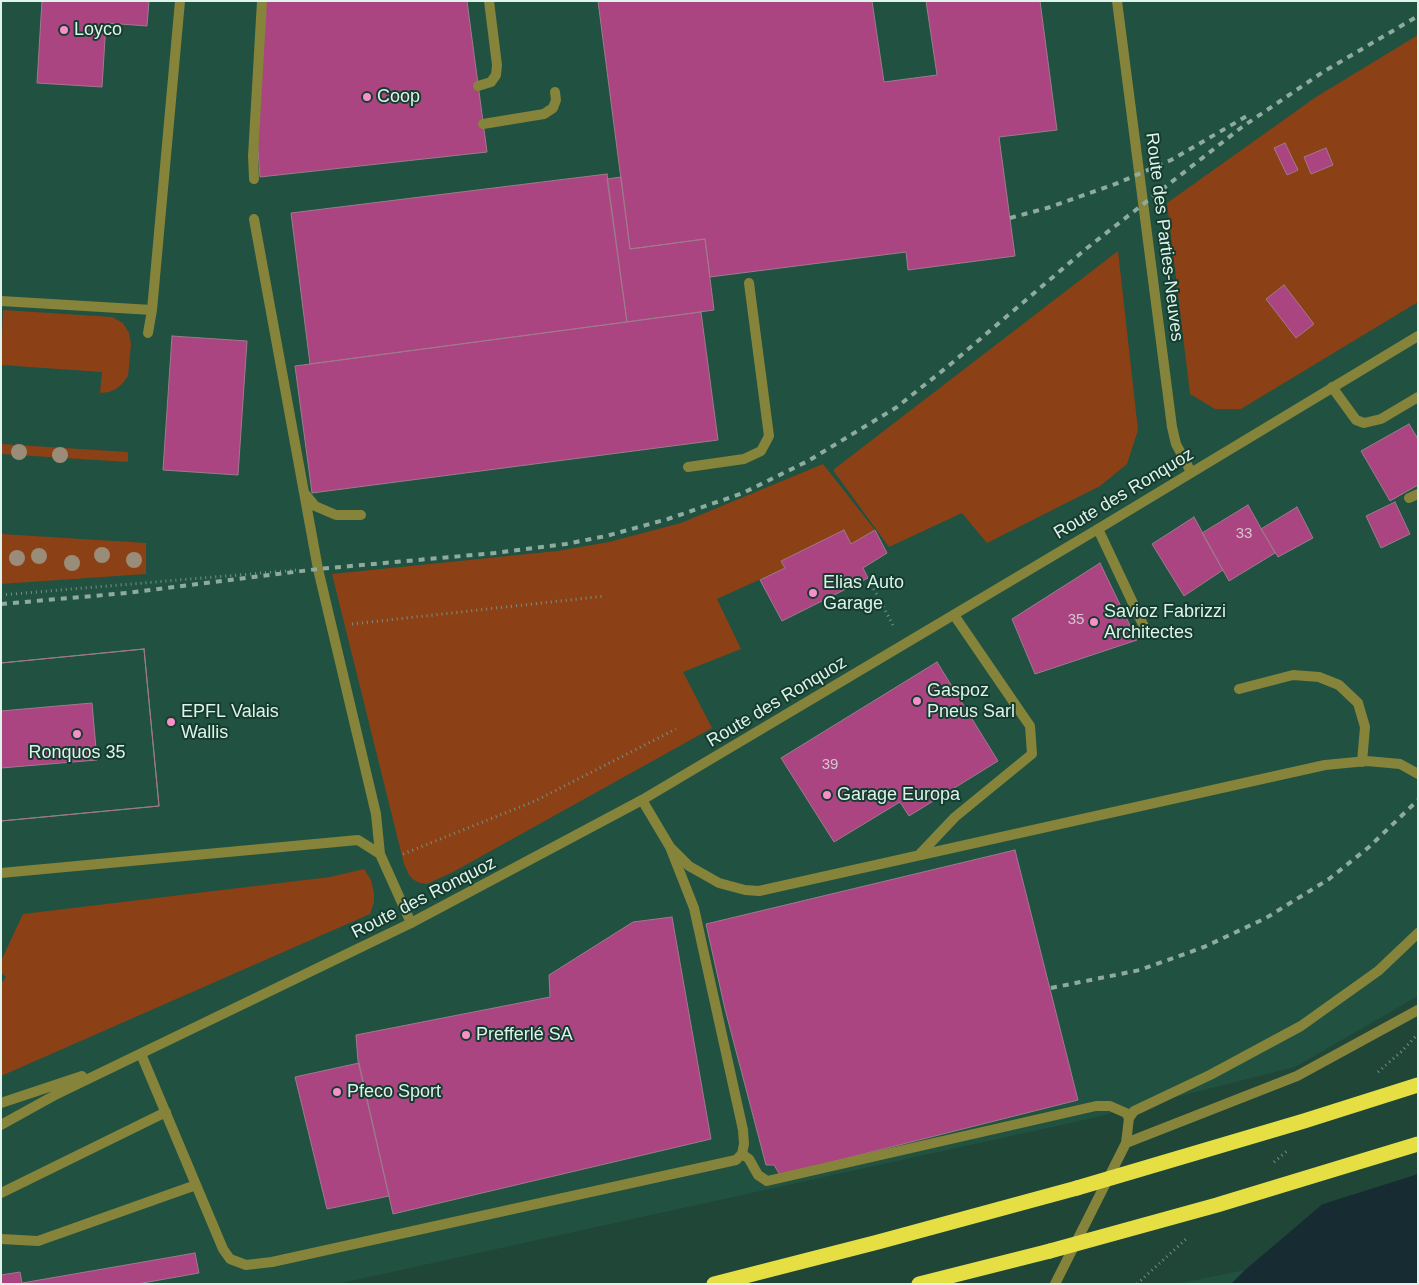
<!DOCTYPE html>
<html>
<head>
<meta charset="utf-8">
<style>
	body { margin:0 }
	#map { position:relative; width:1419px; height:1285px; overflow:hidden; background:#204638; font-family:Helvetica,sans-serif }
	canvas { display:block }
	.frame { position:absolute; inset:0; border:2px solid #def3ea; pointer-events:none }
</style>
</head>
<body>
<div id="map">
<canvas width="1419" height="1285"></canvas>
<div class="frame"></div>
</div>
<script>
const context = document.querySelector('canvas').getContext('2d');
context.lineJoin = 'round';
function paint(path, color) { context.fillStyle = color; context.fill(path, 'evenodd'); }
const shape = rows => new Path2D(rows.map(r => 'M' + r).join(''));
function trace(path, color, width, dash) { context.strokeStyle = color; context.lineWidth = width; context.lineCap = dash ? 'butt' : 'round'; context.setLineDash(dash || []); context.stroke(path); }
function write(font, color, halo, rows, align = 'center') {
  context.font = font + ' Helvetica,sans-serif'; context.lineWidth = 4; context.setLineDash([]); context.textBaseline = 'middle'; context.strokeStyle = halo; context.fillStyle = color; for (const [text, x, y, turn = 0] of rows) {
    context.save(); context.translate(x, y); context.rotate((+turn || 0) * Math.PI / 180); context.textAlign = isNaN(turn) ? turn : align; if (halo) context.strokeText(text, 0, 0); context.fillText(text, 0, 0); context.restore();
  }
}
const built = shape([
	[1,1,1418,1,1418,996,1295,1067,1093,1118,337,1284,1,1284],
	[1245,1270,1231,1284,1176,1284]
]);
const green = shape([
	[1418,35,1418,302,1241,409,1215,409,1190,394,1167,203,1316,97],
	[1118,251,1138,430,1127,464,1100,486,987,543,962,513,889,547,833,470],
	[3,310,112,317,123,323,129,333,131,344,128,376,122,384,116,389,109,392,100,393,102,372,1,365],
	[1,444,128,452,128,462,1,454],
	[823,464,875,530,851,544,844,530,781,561,785,568,717,599,741,649,683,672,712,728,453,872,427,884,420,883,414,880,409,875,404,864,332,574,557,551,609,542,681,523],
	[1,534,146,543,146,574,1,584],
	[364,869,371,880,374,893,374,902,370,914,1,1076,1,983,6,977,1,972,1,961,23,914,330,877]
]);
const water = shape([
	[1418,1123,1418,1284,1231,1284,1245,1270]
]);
const pier = shape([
	[1418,1121,1418,1174,1317,1206,1416,1121]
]);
const building = shape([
	[42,1,149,1,147,26,106,23,102,87,37,83,42,1],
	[261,1,467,1,487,152,260,177,255,109,261,1],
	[598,1,1040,1,1057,130,999,137,1015,256,908,270,906,252,710,277,705,239,630,249,598,1],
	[872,1,926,1,937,75,884,82,872,1],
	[1285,143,1298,170,1287,175,1274,148,1285,143],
	[1326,148,1333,165,1311,174,1304,157,1326,148],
	[607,174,627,322,310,364,291,213,607,174],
	[621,177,630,249,705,239,714,310,627,322,607,179,621,177],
	[1284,285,1314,324,1296,338,1266,299,1284,285],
	[701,312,718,440,312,493,295,366,701,312],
	[172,336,247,341,238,475,163,470,172,336],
	[1409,424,1418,439,1418,485,1390,501,1361,451,1409,424],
	[1395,502,1410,534,1381,548,1366,516,1395,502],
	[1248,505,1275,553,1229,581,1202,533,1248,505],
	[1297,507,1313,538,1278,557,1261,529,1297,507],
	[1194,517,1223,570,1184,596,1152,544,1194,517],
	[844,530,851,544,875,530,887,553,863,568,868,578,782,621,760,580,785,568,781,561,844,530],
	[1100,563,1137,640,1035,674,1012,619,1100,563],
	[144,649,159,806,1,821,1,768,97,760,92,703,1,711,1,663,144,649],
	[144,649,159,806,1,821,1,663,144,649],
	[937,662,998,761,909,816,900,802,834,842,781,758,937,662],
	[1015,850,1078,1100,780,1175,774,1165,766,1165,725,1009,706,924,1015,850],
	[672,917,711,1139,393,1214,358,1061,356,1035,550,997,549,975,633,922,672,917],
	[359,1063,389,1196,327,1209,295,1077,359,1063],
	[195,1253,199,1273,137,1284,1,1284,1,1275,20,1272,22,1283,195,1253]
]);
const path = shape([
	[869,580,894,627],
	[1,595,297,570],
	[352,624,605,596],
	[403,854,535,801,676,729],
	[1378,1072,1401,1052,1417,1035],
	[1274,1162,1288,1150],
	[1137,1284,1186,1239]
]);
const service = shape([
	[478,86,491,82,496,75,497,65,489,1],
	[483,124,544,114,553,108,556,100,555,92],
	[254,179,253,156,262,1],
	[254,219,318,569,376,814,380,854],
	[1,301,152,310,180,1],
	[148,333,152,310],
	[1332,387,1356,420,1364,423,1381,419,1418,397],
	[688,467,744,459,761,451,769,436,749,283],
	[306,495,315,506,336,515,361,515],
	[1409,498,1418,494],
	[1098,529,1147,633],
	[1239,689,1293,675,1319,677,1339,685,1358,703,1365,727,1362,762],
	[642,800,670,847,689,866,719,883,745,890,759,891,1325,765,1367,761,1400,764,1418,774],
	[919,855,955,817,1032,754,1030,726,954,615],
	[1,873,358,840,380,854,411,923],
	[141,1054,223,1249,230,1259,246,1265,272,1262,736,1160,742,1154,744,1144,743,1130,694,908,670,847],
	[1126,1143,1129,1118,1134,1111,1210,1075,1301,1026,1378,971,1418,933],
	[742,1154,749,1159,758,1175,767,1181,1096,1106,1110,1106,1126,1113,1129,1118],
	[1,1193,166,1112],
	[1,1239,38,1241,196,1185],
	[1055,1284,1126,1143,1297,1076,1418,1010]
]);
const minor = shape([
	[1117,1,1172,427,1176,444,1191,472]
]);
const tertiary = shape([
	[1,1103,82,1076],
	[1,1125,57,1094,411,923,642,800,1098,529,1418,336]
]);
const motorway = shape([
	[714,1284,878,1242,1077,1188],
	[919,1284,1050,1251]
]);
const rail = shape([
	[1010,218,1047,208,1118,183,1171,160,1247,116],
	[1,604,127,593,318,569,495,553,566,544,606,536,668,519,743,493,808,461,897,407,952,363,1087,248,1242,127,1323,72,1418,16],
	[1051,988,1140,970,1204,947,1266,918,1329,879,1369,847,1418,800]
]);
const motorwayBridge = shape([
	[1077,1188,1304,1121,1418,1085],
	[1050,1251,1217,1205,1418,1144]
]);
const trees = [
	[19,452],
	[60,455],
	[102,555],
	[39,556],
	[17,558],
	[134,560],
	[72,563]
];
const markers = [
	[64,30,5,"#f98fca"],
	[367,97,5,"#f98fca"],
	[813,593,5,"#f98fca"],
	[1094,622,5,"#f98fca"],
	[917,701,5,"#f98fca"],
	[171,722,5,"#f98fca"],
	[77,734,5,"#f98fca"],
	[827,795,5,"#f98fca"],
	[466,1035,5,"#f98fca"],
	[337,1092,5,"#f98fca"]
];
const numberNames = [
	["33",1244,534],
	["35",1076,620],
	["39",830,765]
];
const poiNames = [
	["Loyco",74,30],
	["Coop",377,97],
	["Elias Auto",823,583],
	["Garage",823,604],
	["Savioz Fabrizzi",1104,612],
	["Architectes",1104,633],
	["Gaspoz",927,691],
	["Pneus Sarl",927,712],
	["EPFL Valais",181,712],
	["Wallis",181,733],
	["Ronquos 35",77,753,"center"],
	["Garage Europa",837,795],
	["Prefferlé SA",476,1035],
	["Pfeco Sport",347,1092]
];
const streetNames = [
	["Route des Parties-Neuves",1164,237,83],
	["Route des Ronquoz",1124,494,-31],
	["Route des Ronquoz",777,702,-31],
	["Route des Ronquoz",424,898,-27]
];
paint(built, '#215140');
paint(green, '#8b4115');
paint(water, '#172b33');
paint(pier, '#204638');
paint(building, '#ab4582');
trace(building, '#9e7a8c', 1);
trace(path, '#739286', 3, [1, 4]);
trace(service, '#86833a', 10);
trace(minor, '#86833a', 10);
trace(tertiary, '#86833a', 10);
trace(motorway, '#e6df43', 15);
trace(rail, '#8faba0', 4, [6, 6]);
trace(motorwayBridge, '#e6df43', 15);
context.fillStyle = '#998c78';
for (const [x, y] of trees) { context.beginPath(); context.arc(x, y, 8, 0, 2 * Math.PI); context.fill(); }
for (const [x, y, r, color] of markers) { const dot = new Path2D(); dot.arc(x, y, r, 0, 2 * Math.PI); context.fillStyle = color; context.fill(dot); trace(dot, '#153c2e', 2); }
write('15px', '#d1c8d0', null, numberNames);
write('18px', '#def3ea', '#153c2e', poiNames, 'left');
write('18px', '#def3ea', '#153c2e', streetNames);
</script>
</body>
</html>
